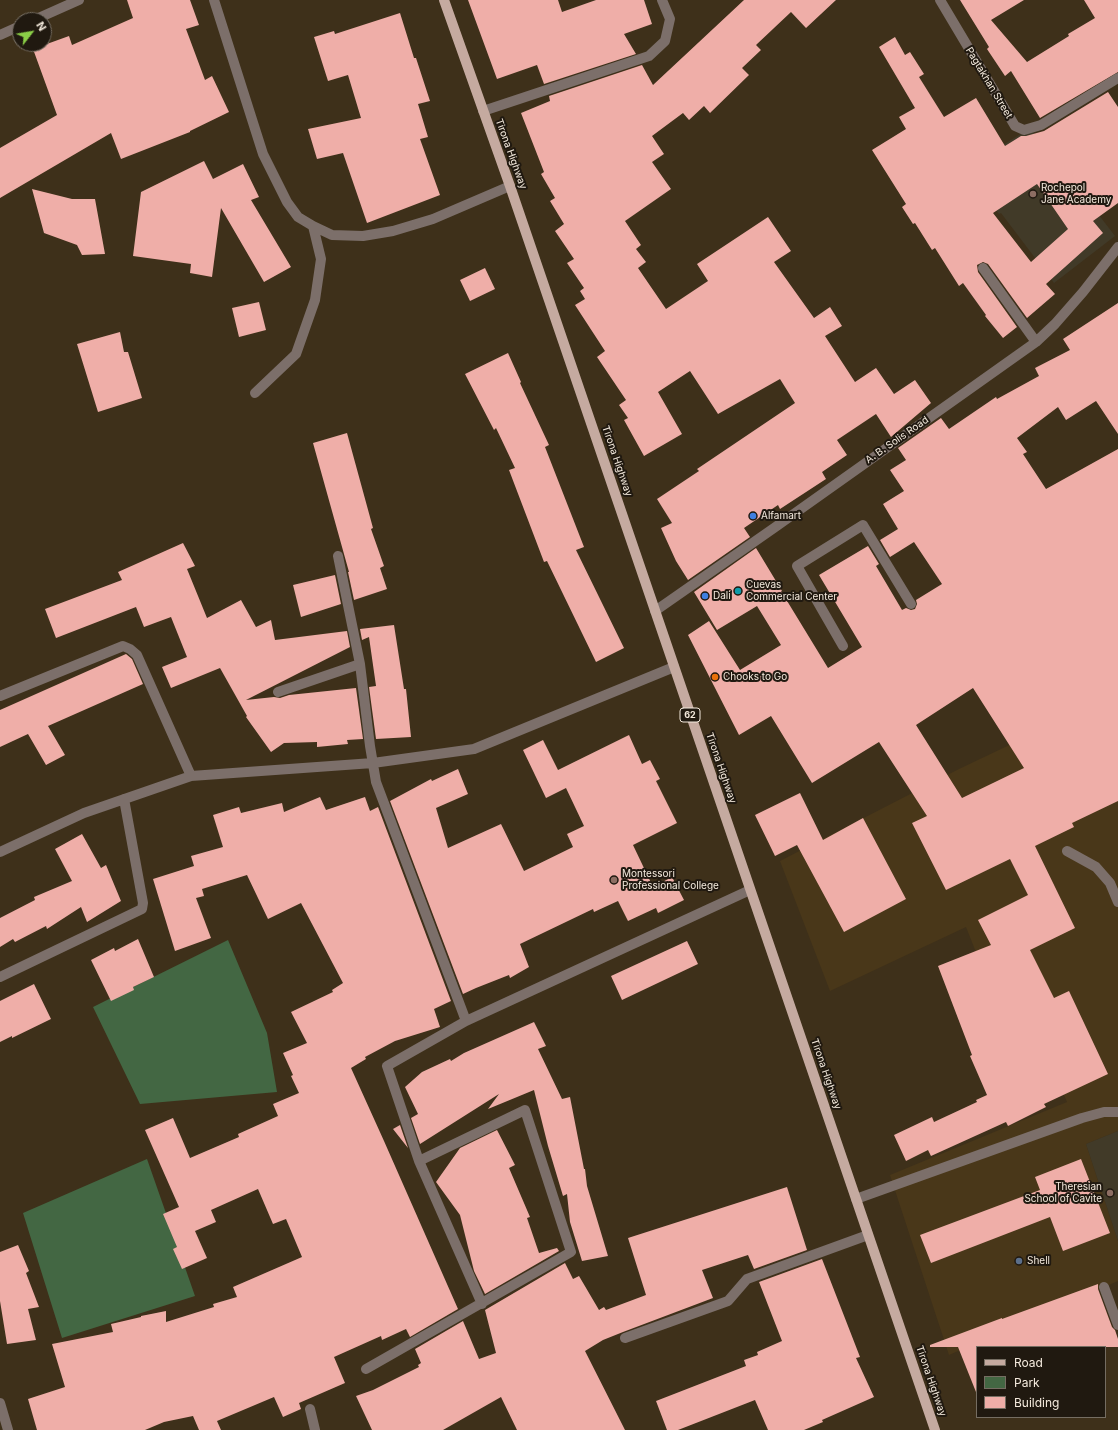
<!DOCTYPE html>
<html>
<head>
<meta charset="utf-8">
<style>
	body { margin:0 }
	#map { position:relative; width:1118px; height:1430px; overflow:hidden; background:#3e301a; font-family:Inter,sans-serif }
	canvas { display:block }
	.legend { position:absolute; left:976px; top:1346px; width:130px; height:72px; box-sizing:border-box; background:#201910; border:1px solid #756d62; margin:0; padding:5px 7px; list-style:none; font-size:12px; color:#f4eadd }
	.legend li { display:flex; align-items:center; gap:8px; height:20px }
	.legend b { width:20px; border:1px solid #756d62 }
	.north { position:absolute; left:12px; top:12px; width:40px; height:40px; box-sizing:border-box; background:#201910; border:1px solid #756d62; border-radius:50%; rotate:59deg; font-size:11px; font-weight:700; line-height:16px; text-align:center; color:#f4eadd }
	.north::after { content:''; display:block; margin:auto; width:14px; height:18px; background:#8ace47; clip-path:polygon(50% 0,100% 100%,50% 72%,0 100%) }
</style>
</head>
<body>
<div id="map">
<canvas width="1118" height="1430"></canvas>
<ul class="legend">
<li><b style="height:5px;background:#c5aaa0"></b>Road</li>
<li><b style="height:11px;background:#436743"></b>Park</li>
<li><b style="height:11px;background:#efaea8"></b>Building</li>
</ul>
<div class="north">N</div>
</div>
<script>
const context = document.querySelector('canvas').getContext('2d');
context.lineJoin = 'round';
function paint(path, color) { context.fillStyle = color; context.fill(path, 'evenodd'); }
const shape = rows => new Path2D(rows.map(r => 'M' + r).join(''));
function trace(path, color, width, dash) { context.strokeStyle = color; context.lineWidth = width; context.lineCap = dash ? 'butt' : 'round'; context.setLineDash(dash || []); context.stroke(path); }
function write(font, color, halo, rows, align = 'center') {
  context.font = font + ' Inter,sans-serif'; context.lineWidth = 4; context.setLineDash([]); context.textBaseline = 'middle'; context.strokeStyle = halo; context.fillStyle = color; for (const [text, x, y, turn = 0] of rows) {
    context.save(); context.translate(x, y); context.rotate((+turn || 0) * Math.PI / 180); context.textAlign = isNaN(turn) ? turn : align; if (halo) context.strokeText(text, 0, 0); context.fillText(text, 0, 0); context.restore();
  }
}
const built = shape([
	[1118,686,1118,1131,1086,1144,1118,1241,1118,1281,949,1355,890,1175,1067,1102,1036,1029,1010,1038,966,927,830,991,780,861,959,769,1062,720]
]);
const education = shape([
	[1030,128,1069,176,1115,236,1054,283,1001,213,999,214,965,169],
	[1118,1131,1118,1241,1086,1144]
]);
const green = shape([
	[228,940,267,1033,277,1092,140,1104,93,1007],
	[147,1159,195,1296,62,1338,23,1213]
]);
const building = shape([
	[127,0,190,0,199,25,186,29,205,80,212,76,229,112,190,131,190,132,121,159,111,133,0,198,0,148,57,115,33,49,69,36,72,45,133,18],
	[468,0,558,0,562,12,596,0,644,0,652,24,624,34,636,54,544,84,537,65,497,79],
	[744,0,836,0,806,28,791,12,756,45,761,50,742,68,749,75,710,113,704,106,689,120,683,113,652,136,664,154,652,162,671,189,625,221,641,245,636,249,646,262,638,268,666,309,708,281,697,264,768,217,791,251,774,262,814,318,830,307,842,326,825,336,855,382,876,368,894,394,915,380,931,403,891,437,876,414,837,440,847,455,822,472,826,479,780,509,778,505,744,528,750,537,688,580,676,561,661,528,672,523,657,499,699,471,697,469,795,403,780,379,718,414,690,371,658,392,682,434,644,456,624,420,628,418,619,405,626,400,597,357,605,351,575,305,585,299,580,291,584,288,567,263,574,259,555,231,564,224,550,201,555,198,541,174,544,172,521,113,550,101,549,96,642,65,653,85],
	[960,0,1024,0,991,20,1027,62,1069,36,1068,34,1095,18,1084,0,1118,0,1118,72,1040,118,1011,71,1005,76,987,49,989,47],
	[400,13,414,58,416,58,430,101,418,104,428,137,420,139,440,195,367,223,343,153,317,159,308,129,361,118,348,75,328,81,314,37,334,31,335,34],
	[895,37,905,55,910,52,924,74,919,77,944,117,976,98,1005,146,1021,136,1026,136,1044,131,1108,92,1118,107,1118,203,1093,221,1103,233,1046,284,1055,294,1027,318,988,264,983,262,977,265,978,272,1017,327,1003,338,985,316,986,315,963,283,959,286,935,248,932,250,915,223,913,224,902,207,906,204,872,150,906,129,899,117,915,108,879,47],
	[1037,184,1068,229,1031,262,993,213],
	[204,161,213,179,243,164,259,197,251,200,291,267,264,282,221,208,212,277,190,273,191,264,133,256,141,192],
	[32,189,72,199,95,199,105,254,82,255,77,245,44,233],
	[485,268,495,289,470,301,460,280],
	[259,302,266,330,239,337,232,308],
	[1118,303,1118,434,1096,401,1066,420,1058,407,1017,438,1027,452,1023,454,1046,489,1118,449,1118,801,1072,823,1074,827,1035,846,1075,928,1030,950,1054,998,1069,991,1108,1074,1044,1104,1046,1107,1008,1126,1006,1122,931,1156,928,1150,906,1161,894,1135,932,1117,934,1122,977,1102,976,1100,987,1095,970,1056,972,1055,938,966,991,945,978,920,1028,895,1010,859,946,890,912,823,927,816,879,742,812,783,771,716,739,735,688,635,709,621,740,670,781,645,757,606,717,630,694,592,756,548,782,591,781,591,828,668,862,647,819,575,868,546,879,564,876,566,902,610,906,608,911,610,915,609,917,604,916,600,942,584,914,542,890,557,880,540,898,529,883,504,904,491,890,470,906,460,898,448,941,418,949,429,996,397,997,399,1039,376,1035,368,1070,350,1063,339],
	[973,688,1024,768,962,798,916,725],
	[120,332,124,352,128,352,142,398,98,412,77,344],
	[508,353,521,382,520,383,549,445,545,447,584,547,576,550,624,648,596,662,547,561,544,562,509,470,515,468,496,428,494,430,465,374],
	[347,433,373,528,371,529,384,566,380,568,387,589,354,600,348,572,349,572,313,443],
	[183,543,195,566,187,569,207,618,241,600,256,627,271,620,275,640,347,631,350,647,246,700,274,697,280,698,289,695,356,688,363,739,347,740,348,744,317,747,317,742,284,743,271,752,246,717,247,716,220,668,171,688,162,667,187,657,171,617,144,627,136,607,56,638,45,609,122,580,118,572],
	[335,575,341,604,301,617,293,585],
	[394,625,404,689,406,689,411,737,376,739,369,687,376,686,369,637,362,640,360,629],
	[126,654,132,659,143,684,48,726,65,755,46,765,28,734,0,747,0,710],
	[629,735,642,764,650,760,660,779,656,781,677,823,633,845,653,887,672,877,684,900,658,913,656,908,628,921,618,901,594,912,593,909,520,944,529,967,510,978,509,975,476,988,463,994,390,801,431,779,432,781,458,769,468,794,436,808,448,848,501,824,524,871,573,847,567,834,584,826,566,788,546,798,523,750,543,740,558,770],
	[800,793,823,840,863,818,906,899,844,932,797,845,775,856,755,815],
	[320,797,326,810,365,797,370,811,378,807,451,1001,434,1009,440,1027,395,1041,365,1057,366,1059,351,1068,384,1141,458,1309,410,1337,406,1329,382,1340,381,1336,334,1357,345,1383,299,1403,301,1409,283,1417,274,1397,217,1421,221,1430,199,1430,193,1416,164,1422,145,1430,37,1430,28,1399,65,1387,52,1344,113,1332,111,1324,141,1317,141,1316,166,1311,166,1322,214,1307,213,1304,237,1297,233,1287,302,1257,286,1219,273,1224,258,1189,211,1210,216,1222,195,1231,207,1258,182,1269,173,1249,177,1247,163,1214,179,1207,145,1130,173,1118,190,1158,239,1137,238,1134,278,1116,273,1104,299,1093,291,1076,293,1075,283,1053,307,1043,291,1012,333,992,332,990,343,983,301,903,268,919,247,875,202,889,204,896,196,898,211,938,175,951,153,879,194,866,191,856,223,847,213,815,239,807,241,813,282,803,284,812],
	[82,834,101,868,106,865,121,901,87,922,81,907,47,929,46,926,15,942,13,939,0,947,0,918,35,900,34,897,72,881,55,849],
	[138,939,154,977,133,987,134,990,111,1001,91,960,114,948,115,951],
	[687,941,698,964,622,1000,611,976],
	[34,984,51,1019,12,1038,12,1036,0,1042,0,1001],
	[534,1022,546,1046,538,1049,562,1099,570,1097,584,1169,585,1169,587,1186,608,1256,582,1261,570,1222,567,1194,563,1196,548,1146,534,1090,488,1109,499,1094,420,1144,411,1118,418,1114,405,1087,422,1072,450,1059,451,1061,464,1053],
	[400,1125,408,1148,393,1129],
	[497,1130,515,1165,509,1168,530,1217,527,1218,539,1253,557,1248,559,1251,485,1294,474,1271,460,1215,436,1182,460,1148],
	[1081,1159,1110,1233,1063,1251,1050,1217,931,1263,920,1235,1040,1190,1035,1177],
	[787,1187,807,1250,754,1269,748,1255,702,1270,713,1298,623,1332,603,1340,585,1351,625,1430,517,1430,501,1397,443,1430,372,1430,356,1396,373,1390,419,1367,418,1365,421,1363,415,1349,463,1321,479,1359,496,1353,485,1310,565,1263,573,1279,579,1276,599,1310,604,1307,606,1310,646,1295,628,1238],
	[18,1245,29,1271,26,1273,39,1307,28,1309,36,1340,7,1344,0,1301,0,1252],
	[822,1259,860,1357,856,1358,874,1397,822,1420,823,1422,804,1430,768,1430,755,1400,678,1430,667,1430,656,1401,746,1366,744,1360,758,1355,757,1352,782,1341,759,1282],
	[1098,1284,1098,1289,1112,1327,1115,1330,1118,1339,1118,1347,977,1347,977,1392,976,1392,958,1347,930,1347,930,1345,1002,1318,1002,1319]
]);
const minor = shape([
	[214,0,263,154,287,202,298,217,313,226,332,235,363,236,393,231,433,219,510,186],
	[940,0,1015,126,1024,130,1041,125,1118,78],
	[34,20,79,0],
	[0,35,20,26],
	[483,111,649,56,665,41,670,19,662,0],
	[983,268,1036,342],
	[255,393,296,354,315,300,321,259,313,226],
	[338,556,360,664,370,746,376,782,466,1021],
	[655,611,774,528,1036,342,1055,324,1083,292,1118,247],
	[843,646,797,566,863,525,911,604],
	[278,692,360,664],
	[0,696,123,646,130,649,137,655,191,776],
	[1067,851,1096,867,1110,883,1118,902],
	[0,852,84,813,191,776,373,763,474,749,674,667],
	[0,977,142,909,143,903,124,799],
	[856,1199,1082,1118,1104,1112,1118,1112],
	[1104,1287,1118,1325],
	[482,1304,419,1161,387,1066,466,1021,750,890],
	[625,1338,728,1301,747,1279,868,1235],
	[366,1369,571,1252,525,1110,419,1161],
	[0,1403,8,1430],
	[310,1409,315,1430]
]);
const major = shape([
	[444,0,510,186,935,1430]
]);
const markers = [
	[1033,194,4,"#8d6e63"],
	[753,516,4,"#3f7fe0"],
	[738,591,4,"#0f9aa8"],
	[705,596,4,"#3f7fe0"],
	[715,677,4,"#e8710a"],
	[614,880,4,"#8d6e63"],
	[1110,1193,4,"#8d6e63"],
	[1019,1261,4,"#5c6f8a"]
];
const shields = [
	[690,715,20]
];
const shieldNames = [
	["62",690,715]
];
const streetNames = [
	["Pagtakhan Street",989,83,59],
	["Tirona Highway",511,154,70],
	["A. B. Solis Road",897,440,-35],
	["Tirona Highway",617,461,71],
	["Tirona Highway",721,768,71],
	["Tirona Highway",826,1074,71],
	["Tirona Highway",931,1381,71]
];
const poiNames = [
	["Rochepol",1041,188],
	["Jane Academy",1041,200],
	["Alfamart",761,516],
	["Cuevas",746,585],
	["Commercial Center",746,597],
	["Dali",713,596],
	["Chooks to Go",723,677],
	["Montessori",622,874],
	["Professional College",622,886],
	["Theresian",1102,1187,"right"],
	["School of Cavite",1102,1199,"right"],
	["Shell",1027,1261]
];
paint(built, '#493719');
paint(education, '#413a28');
paint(green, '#436743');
paint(building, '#efaea8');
trace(minor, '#7c6f6a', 10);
trace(major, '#c5aaa0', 10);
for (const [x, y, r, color] of markers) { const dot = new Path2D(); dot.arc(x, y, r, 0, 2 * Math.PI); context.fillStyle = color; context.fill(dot); trace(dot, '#201910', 1.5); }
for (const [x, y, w] of shields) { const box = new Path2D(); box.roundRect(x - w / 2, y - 7, w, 14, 3); context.fillStyle = '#201910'; context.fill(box); trace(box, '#f4eadd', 1); }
write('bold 9px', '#f4eadd', null, shieldNames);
write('10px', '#f4eadd', '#201910', streetNames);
write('10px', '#f4eadd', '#201910', poiNames, 'left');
</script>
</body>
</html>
